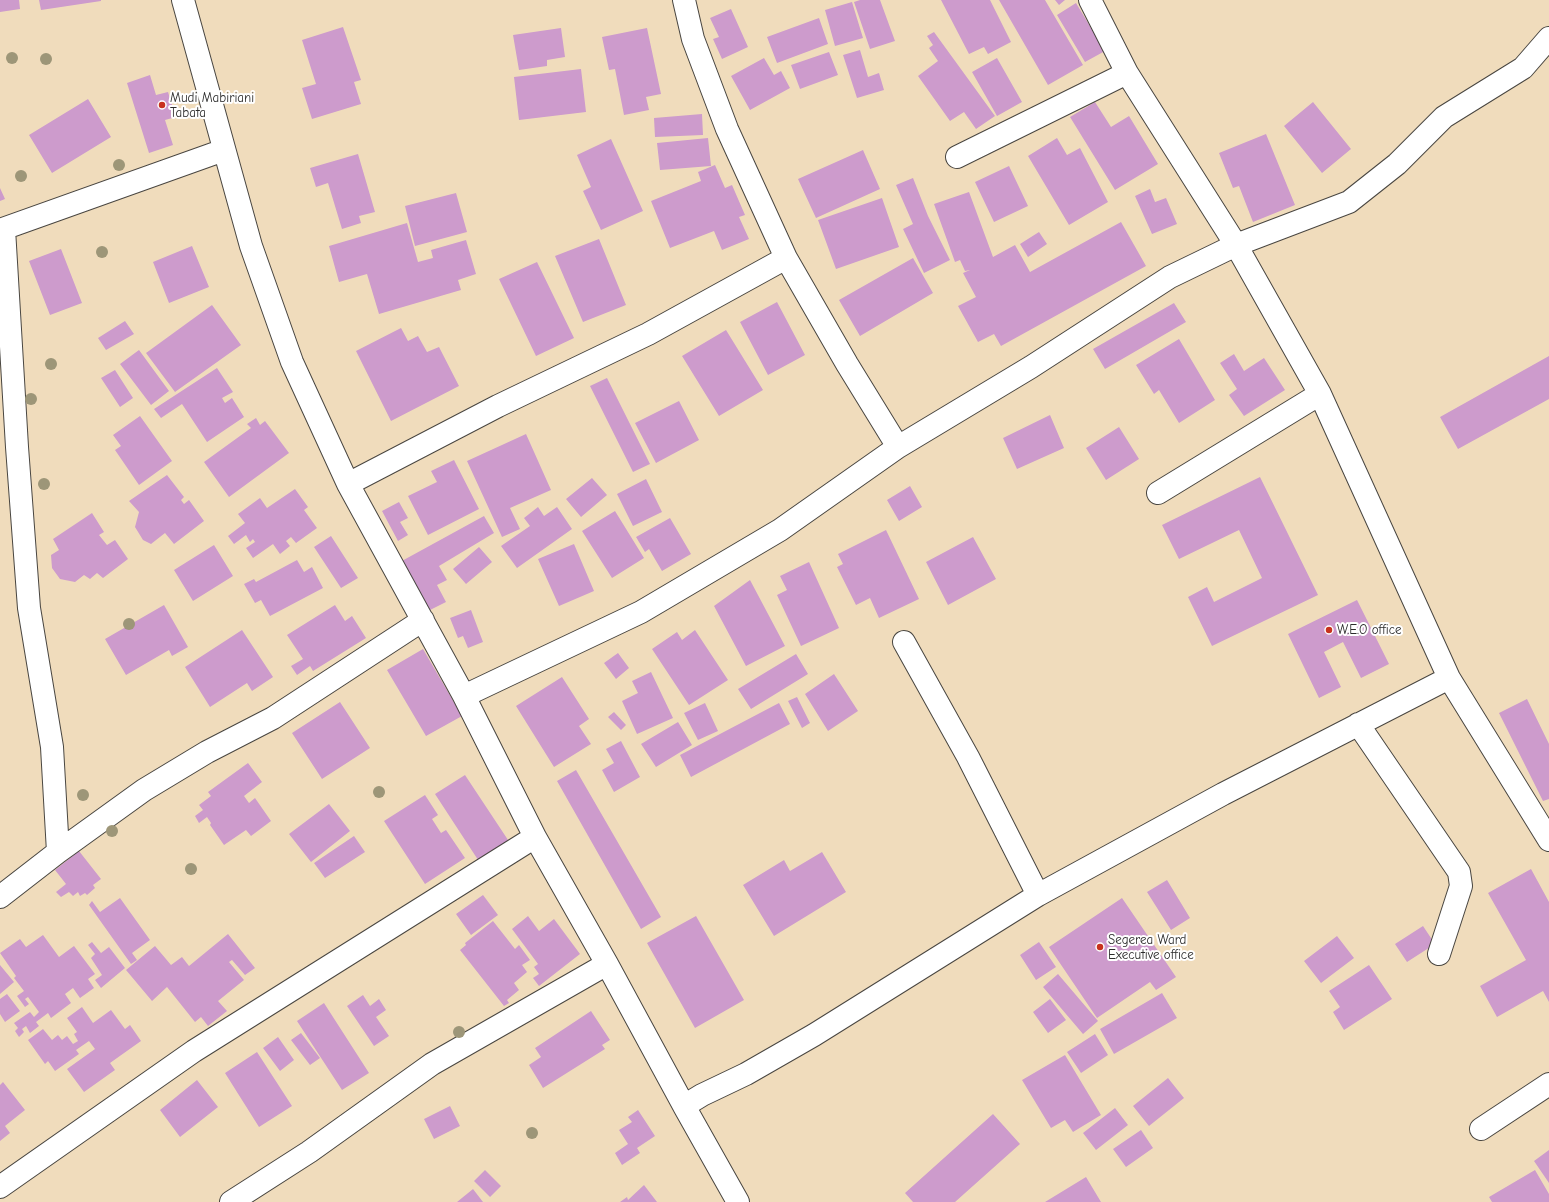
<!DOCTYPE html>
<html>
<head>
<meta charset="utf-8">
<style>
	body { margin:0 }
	canvas { display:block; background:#f0dcbc }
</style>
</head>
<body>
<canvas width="1549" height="1202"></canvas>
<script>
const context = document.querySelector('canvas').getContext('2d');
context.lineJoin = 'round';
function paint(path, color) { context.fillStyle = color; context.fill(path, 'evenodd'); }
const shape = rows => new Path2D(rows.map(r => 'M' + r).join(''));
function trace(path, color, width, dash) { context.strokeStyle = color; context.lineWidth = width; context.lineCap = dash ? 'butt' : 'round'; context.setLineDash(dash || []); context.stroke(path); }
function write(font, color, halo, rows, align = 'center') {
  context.font = font + ' "Comic Neue",sans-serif'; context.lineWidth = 4; context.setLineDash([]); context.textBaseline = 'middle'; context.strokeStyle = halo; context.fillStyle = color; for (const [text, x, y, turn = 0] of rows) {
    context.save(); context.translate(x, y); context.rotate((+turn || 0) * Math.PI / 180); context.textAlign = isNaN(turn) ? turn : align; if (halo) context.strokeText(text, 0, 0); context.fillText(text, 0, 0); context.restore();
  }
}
const building = shape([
	[0,0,19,0,20,9,0,12],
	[39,0,101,0,101,1,41,10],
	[860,0,880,0,895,41,870,49,854,2],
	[941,0,990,0,1011,42,988,54,984,47,969,54],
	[999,0,1045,0,1083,65,1048,85],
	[1055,0,1065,0,1059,5],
	[852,2,863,38,835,46,825,10],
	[1076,3,1105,51,1085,62,1057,15],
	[731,9,748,47,722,59,713,39,719,37,710,18],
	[819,18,828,44,777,63,767,37],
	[343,27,361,80,354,82,361,104,312,119,302,88,316,84,302,40],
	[561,28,565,57,547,60,547,66,519,70,513,35],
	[647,28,661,94,646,97,649,110,624,115,615,69,609,70,602,37],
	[934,32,995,116,976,129,964,112,950,121,918,76,938,61,929,48,933,45,927,36],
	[860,50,868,77,879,73,884,90,857,98,843,55],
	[829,52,838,75,800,89,791,65],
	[764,58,774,75,781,71,790,88,750,110,731,76],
	[997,58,1022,102,997,116,972,72],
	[581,69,586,112,519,120,514,77],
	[150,75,156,95,168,92,176,117,165,120,173,145,149,153,127,83],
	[88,99,111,137,52,173,29,135],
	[1095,102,1111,127,1129,116,1158,164,1115,190,1070,117],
	[1313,102,1351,149,1322,173,1284,126],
	[702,114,703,135,655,137,654,118],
	[1266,134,1295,205,1253,222,1239,186,1233,188,1219,153],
	[708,138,711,166,660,170,657,143],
	[1057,138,1067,155,1080,148,1108,202,1069,225,1028,156],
	[611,139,643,211,601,230,583,191,591,187,577,155],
	[863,150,880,189,816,218,798,179],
	[358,154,375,212,359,216,361,223,342,229,328,183,316,187,310,168],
	[715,165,725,188,732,185,745,215,739,217,749,239,722,250,714,231,670,248,651,201,701,181,698,172],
	[1009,166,1028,206,994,222,975,182],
	[913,178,928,216,950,260,924,273,903,229,913,224,896,185],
	[0,188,5,199,0,201],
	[1150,189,1155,202,1166,198,1177,224,1152,234,1135,196],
	[969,192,993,257,1015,245,1030,272,1121,222,1146,266,1001,346,994,334,978,342,958,306,976,297,963,273,970,270,965,271,960,260,955,262,934,204],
	[456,193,467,232,415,246,405,206],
	[882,198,899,247,836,269,818,220],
	[407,223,418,262,433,258,431,250,466,240,476,274,458,280,461,290,379,314,367,274,339,282,329,246],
	[1039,232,1047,244,1028,257,1020,244],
	[599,239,626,305,583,322,555,256],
	[192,246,209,287,169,303,153,262],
	[61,249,82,303,50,315,29,261],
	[913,258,933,293,860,336,839,300],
	[537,262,574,338,536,356,499,279],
	[777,302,805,355,768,375,740,322],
	[1174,303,1186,322,1105,369,1093,349],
	[212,305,241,345,175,392,146,353],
	[125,321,134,334,106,350,98,338],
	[401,328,408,341,418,336,427,352,439,347,459,386,391,421,356,351],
	[726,330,763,390,719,416,682,356],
	[1179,339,1215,400,1179,423,1159,390,1154,394,1136,365],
	[139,350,169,391,151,405,120,364],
	[1234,354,1244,371,1264,358,1285,390,1244,416,1229,395,1237,389,1220,363],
	[1549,356,1549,399,1458,449,1440,417],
	[217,368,233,392,222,398,225,403,232,398,244,417,207,442,182,404,161,418,154,409],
	[115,370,133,398,120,407,101,378],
	[607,378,650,464,633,472,590,386],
	[679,401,699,440,656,463,635,423],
	[1050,415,1064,448,1017,469,1003,438],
	[140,416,172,461,139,485,115,450,121,446,113,435],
	[256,418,260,425,265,421,289,453,229,497,204,462,251,428,247,424],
	[1119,427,1139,459,1106,480,1086,448],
	[526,434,551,490,510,508,520,529,502,537,467,461],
	[454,460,479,509,428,535,408,496,437,482,431,471],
	[167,475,184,497,181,500,184,504,189,500,204,521,174,544,165,533,151,544,143,540,135,527,139,512,129,501],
	[1260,477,1318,595,1212,646,1188,597,1207,587,1214,602,1262,578,1239,530,1179,559,1162,525],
	[592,478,607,495,581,517,566,499],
	[646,479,662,512,633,526,617,494],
	[910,486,922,507,899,521,887,500],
	[295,489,308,507,304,510,317,528,296,543,291,537,286,541,290,546,280,554,273,544,253,558,246,548,255,542,253,539,250,542,246,535,234,544,228,536,245,523,238,514,260,498,267,508],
	[399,502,408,518,400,522,408,535,398,541,382,511],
	[538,507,544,516,557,507,572,529,517,568,501,546,530,526,524,518],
	[615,511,644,558,612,578,582,531],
	[92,513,104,532,99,535,107,545,115,540,128,559,103,578,97,573,90,579,84,575,75,582,60,579,52,568,51,555,59,550,53,539],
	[484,516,494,533,439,566,447,580,437,585,446,602,426,612,400,562],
	[670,518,691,554,662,571,649,549,645,552,636,537],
	[886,530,919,599,879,618,870,598,856,605,837,567,843,564,838,554],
	[331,536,358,578,341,588,314,547],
	[973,537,996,579,948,605,926,562],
	[574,544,594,591,559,606,538,559],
	[214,545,233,576,193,601,174,570],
	[479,547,492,562,466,584,453,569],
	[297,560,304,572,312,567,323,588,270,616,261,600,255,603,244,584,254,579,256,582],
	[809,562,839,628,801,646,777,595,787,590,780,576],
	[750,580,785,646,746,666,714,606],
	[1357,600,1389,664,1361,678,1343,642,1324,652,1341,687,1319,698,1288,634],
	[164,605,188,647,172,656,169,650,126,675,105,639],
	[335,605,345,621,352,616,366,638,313,671,310,666,297,675,291,666,303,659,287,635],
	[471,610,483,642,468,648,463,636,458,638,450,618],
	[242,630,273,677,252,691,247,683,210,707,185,667],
	[695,630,728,680,689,705,652,649,677,632,682,640],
	[423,649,462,716,426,736,387,670],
	[618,653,629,668,616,679,604,663],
	[796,654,808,674,751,709,738,689],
	[651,672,673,718,637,734,622,701,638,693,632,681],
	[834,674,858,711,828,731,805,694],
	[562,677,589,719,579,726,591,744,554,767,516,706],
	[797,697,810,723,802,728,788,701],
	[1527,699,1549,744,1549,799,1543,801,1499,713],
	[340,702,370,748,322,779,292,733],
	[705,703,718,731,698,740,684,713],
	[779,703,790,724,691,777,680,755],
	[614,712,626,725,621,730,608,717],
	[678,722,692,745,656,767,641,744],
	[621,741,640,777,614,792,602,770,614,763,606,749],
	[248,763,262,782,244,796,249,803,255,798,271,821,251,836,246,830,224,845,210,825,211,823,207,817,199,823,195,816,203,810,199,805,211,796,208,792],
	[576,770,661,917,641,929,557,781],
	[465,775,512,846,482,866,435,794],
	[425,795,438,815,432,819,441,833,446,830,465,858,425,884,384,821],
	[329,804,350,831,311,862,289,834],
	[354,836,365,852,325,878,314,863],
	[79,851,101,879,93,885,95,888,87,895,85,893,80,896,78,892,73,896,69,892,61,897,56,892,66,884,55,870],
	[822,852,846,892,774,936,743,885,784,860,790,871],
	[1531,869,1549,902,1549,1002,1543,991,1497,1017,1480,986,1526,960,1488,893],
	[1167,880,1190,918,1171,930,1147,892],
	[483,895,498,915,471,935,456,914],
	[120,898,150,940,132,953,137,960,131,964,89,905,92,901,100,912],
	[1122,898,1176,977,1156,990,1150,982,1097,1018,1049,947],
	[528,916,539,931,554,919,580,954,539,986,533,978,539,974,534,967,538,964,512,929],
	[696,916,744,1000,695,1028,647,943],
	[493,921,515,949,519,945,530,960,522,965,527,972,514,983,519,990,507,1000,509,1003,504,1006,460,950,466,945,465,943],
	[1423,926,1435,944,1407,962,1395,944],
	[228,934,255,968,245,975,232,960,229,962,244,980,218,1001,227,1011,208,1026,201,1017,195,1022,167,987,152,1001,126,970,155,946,171,965,182,957,189,966],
	[43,935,59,957,74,946,95,974,88,979,94,988,80,998,73,988,65,994,71,1003,51,1018,48,1013,36,1022,39,1026,30,1033,26,1026,22,1029,24,1032,19,1037,15,1031,18,1028,14,1023,30,1012,34,1017,39,1012,28,997,25,999,29,1004,25,1007,17,996,24,991,14,978,16,976,0,953,20,939,26,947],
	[1337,936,1354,958,1321,983,1304,961],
	[92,942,101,953,109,947,125,968,101,988,95,980,102,975,91,958,95,954,88,945],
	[1039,942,1056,967,1036,980,1020,955],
	[0,965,14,982,0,994],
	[1369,965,1392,999,1344,1030,1333,1012,1340,1007,1329,991],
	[1058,974,1098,1021,1083,1034,1043,987],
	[1162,993,1177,1018,1114,1054,1100,1029],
	[7,994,20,1011,5,1022,0,1014,0,999],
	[363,995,370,1006,379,999,386,1010,376,1017,389,1036,374,1046,347,1006],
	[1050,999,1066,1020,1048,1033,1033,1012],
	[324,1003,369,1073,342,1090,297,1021],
	[82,1007,93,1023,111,1010,125,1029,130,1025,141,1041,110,1063,115,1070,84,1092,67,1069,95,1049,89,1041,76,1050,79,1054,55,1071,48,1061,45,1064,28,1040,43,1029,52,1040,58,1035,62,1040,67,1036,73,1044,78,1041,74,1034,77,1032,67,1018],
	[591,1011,610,1040,602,1045,605,1049,543,1088,529,1065,541,1057,535,1048],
	[301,1033,320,1058,310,1065,291,1040],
	[1095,1034,1108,1055,1081,1073,1067,1052],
	[278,1037,294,1060,280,1071,263,1048],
	[257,1052,292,1106,259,1127,225,1073],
	[1065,1055,1101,1115,1073,1132,1065,1120,1051,1128,1022,1080],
	[1168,1078,1184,1098,1149,1126,1133,1106],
	[197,1080,218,1107,180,1137,160,1110],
	[3,1082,25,1110,5,1126,10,1133,0,1141,0,1085],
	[450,1106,460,1126,434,1139,424,1119],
	[1115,1108,1128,1125,1096,1150,1083,1133],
	[638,1110,655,1136,637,1148,640,1153,622,1165,615,1153,628,1144,619,1130,632,1122,628,1117],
	[993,1114,1020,1144,955,1202,913,1202,905,1193],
	[1141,1130,1153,1148,1126,1167,1113,1149],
	[1549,1150,1549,1183,1534,1161],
	[485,1170,501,1186,490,1197,474,1181],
	[1535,1170,1549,1194,1549,1202,1492,1202,1489,1197],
	[1086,1177,1101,1202,1045,1202],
	[644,1185,657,1202,620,1202,627,1197,628,1200],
	[473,1189,483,1202,457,1202]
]);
const minor = shape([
	[183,0,251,246,292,362,348,484,464,696,535,837,607,964,684,1106,702,1095,746,1074,814,1035,1038,895,1223,794,1449,678],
	[684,0,693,39,727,129,786,258,847,364,898,447],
	[1090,0,1127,73,1236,245,1320,394,1449,678,1549,840],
	[957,157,1127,73],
	[4,229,17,447,29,608,52,747,58,852],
	[0,230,224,150],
	[348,484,498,406,648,334,786,258],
	[1158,493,1320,394],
	[904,642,968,757,1038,895],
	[464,696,641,612,780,530,898,447,1031,367,1170,277,1236,245,1349,202,1397,164,1444,117,1523,68,1549,38],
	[1358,724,1459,872,1461,886,1439,954],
	[0,897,58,852,144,790,207,752,273,718,423,620],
	[684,1106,738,1202],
	[1481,1129,1549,1084],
	[0,1187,194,1051,535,837],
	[231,1202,309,1152,432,1064,607,964]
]);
const trees = [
	[12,58],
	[46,59],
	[119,165],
	[21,176],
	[102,252],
	[51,364],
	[31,399],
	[44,484],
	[129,624],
	[379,792],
	[83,795],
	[112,831],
	[191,869],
	[459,1032],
	[532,1133]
];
const markers = [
	[162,105,4,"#c8321e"],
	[1329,630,4,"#c8321e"],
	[1100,947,4,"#c8321e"]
];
const poiNames = [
	["Mudi Mabiriani",170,98],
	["Tabata",170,113],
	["W.E.O office",1337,630],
	["Segerea Ward",1108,940],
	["Executive office",1108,955]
];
paint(building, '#cd9bcc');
trace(minor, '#494641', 24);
trace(minor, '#fff', 22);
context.fillStyle = '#9d9678';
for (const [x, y] of trees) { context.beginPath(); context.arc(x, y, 6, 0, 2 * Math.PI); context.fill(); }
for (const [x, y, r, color] of markers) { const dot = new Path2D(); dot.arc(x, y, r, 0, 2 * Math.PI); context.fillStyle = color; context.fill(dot); trace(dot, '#fff', 1.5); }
write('13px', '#2b2b2b', '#fff', poiNames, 'left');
</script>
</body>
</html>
